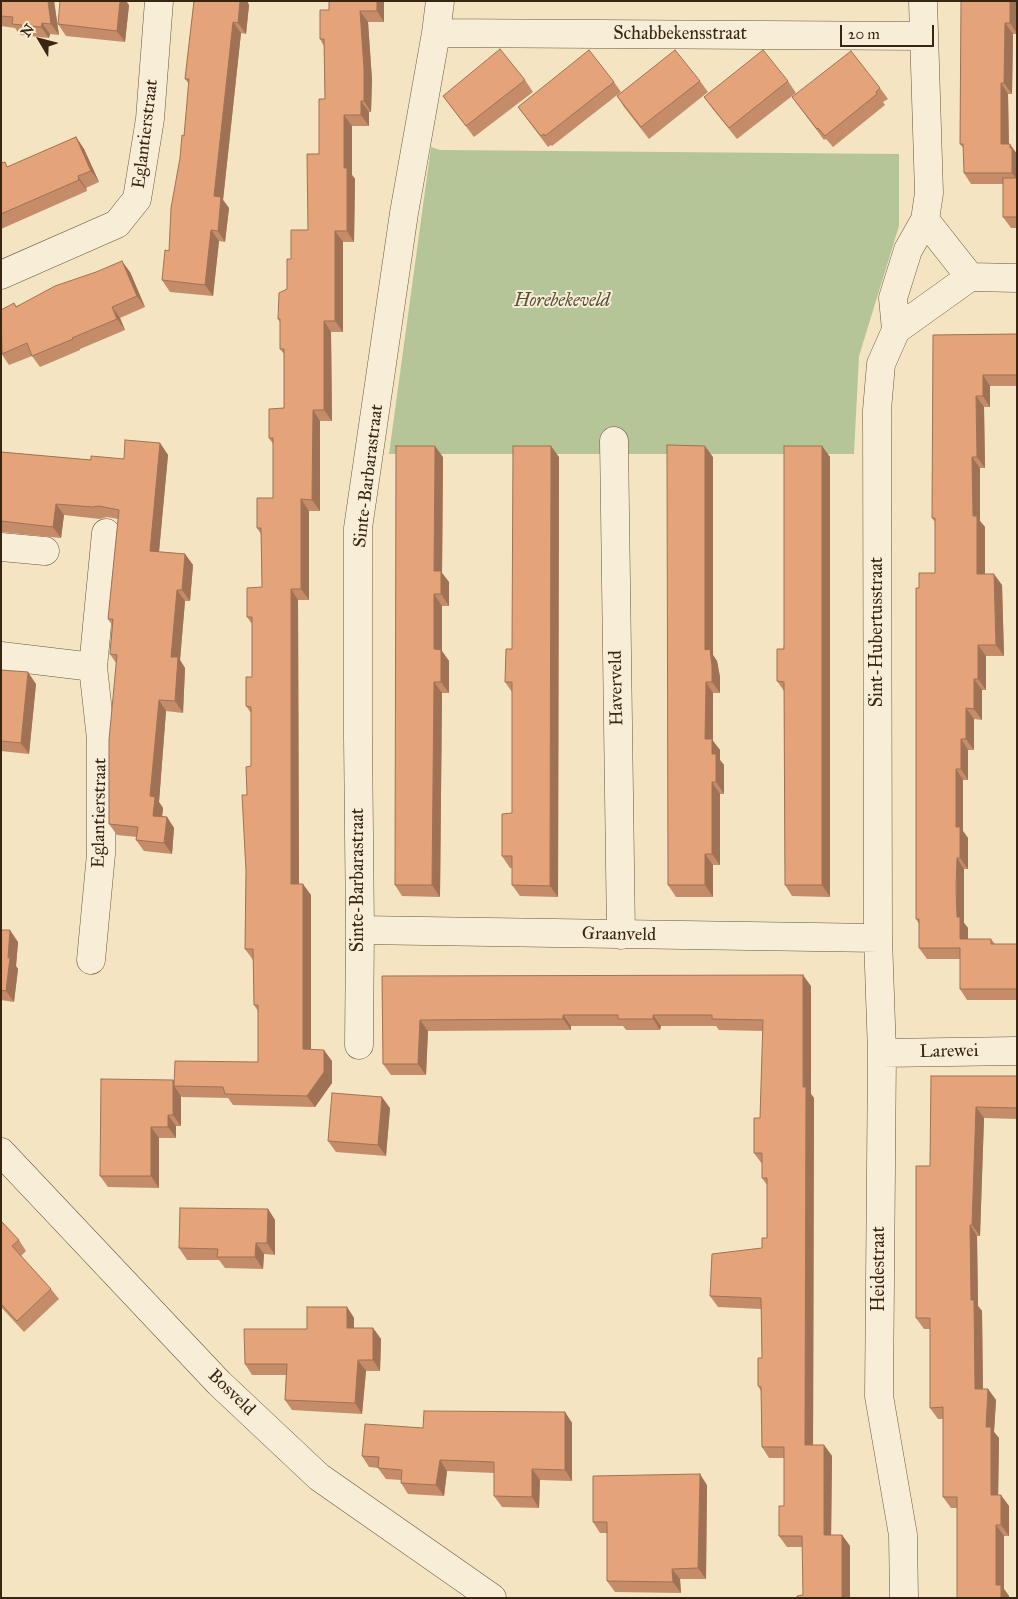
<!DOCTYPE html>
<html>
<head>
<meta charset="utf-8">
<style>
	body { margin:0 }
	#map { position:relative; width:1018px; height:1599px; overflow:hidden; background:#f4e4c1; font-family:"IM FELL Great Primer",serif }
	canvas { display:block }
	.frame { position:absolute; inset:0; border:2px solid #382613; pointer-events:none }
	.north { position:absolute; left:15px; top:15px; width:50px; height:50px; -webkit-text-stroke:4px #f8edd7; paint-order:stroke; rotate:307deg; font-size:14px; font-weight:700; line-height:20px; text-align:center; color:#382613 }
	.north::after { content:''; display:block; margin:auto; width:18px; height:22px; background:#382613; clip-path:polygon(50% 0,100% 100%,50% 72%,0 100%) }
	.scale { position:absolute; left:840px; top:25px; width:94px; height:22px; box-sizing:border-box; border:2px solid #382613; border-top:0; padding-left:6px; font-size:15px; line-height:18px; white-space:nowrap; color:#382613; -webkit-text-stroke:4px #f8edd7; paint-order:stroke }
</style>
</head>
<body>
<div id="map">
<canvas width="1018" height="1599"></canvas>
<div class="frame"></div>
<div class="north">N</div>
<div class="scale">20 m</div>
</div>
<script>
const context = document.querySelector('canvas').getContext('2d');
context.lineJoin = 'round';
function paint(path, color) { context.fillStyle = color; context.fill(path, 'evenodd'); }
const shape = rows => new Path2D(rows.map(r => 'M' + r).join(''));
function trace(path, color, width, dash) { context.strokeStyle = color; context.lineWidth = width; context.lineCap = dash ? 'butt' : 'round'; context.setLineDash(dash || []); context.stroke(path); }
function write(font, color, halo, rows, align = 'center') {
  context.font = font + ' "IM FELL Great Primer",serif'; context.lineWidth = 4; context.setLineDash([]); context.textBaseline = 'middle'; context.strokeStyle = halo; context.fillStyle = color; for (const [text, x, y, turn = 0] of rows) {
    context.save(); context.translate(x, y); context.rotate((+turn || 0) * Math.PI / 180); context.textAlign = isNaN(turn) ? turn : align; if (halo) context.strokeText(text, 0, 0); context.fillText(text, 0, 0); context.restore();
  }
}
const green = shape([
	[431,147,440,150,899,154,899,226,859,356,854,454,389,454]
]);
const minor = shape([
	[923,1,929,193,925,220,970,277],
	[436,33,923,36],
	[1,275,117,224,137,199,150,119,159,1],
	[970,277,1017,278],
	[896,330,893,298,908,250,925,220],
	[614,441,621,935],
	[1,547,45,551],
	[1,656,93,667,106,533],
	[360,930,878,938],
	[91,960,101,854,101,739,93,667],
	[359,1045,360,930,358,737,358,528,404,213,436,33,440,1],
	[882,1053,1017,1051],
	[1,1152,219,1383,319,1477,492,1598],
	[904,1598,903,1535,879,1396,882,1053,878,938,877,410,881,364,896,330,970,277]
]);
const wall = shape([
	[1,1,54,1,59,35,50,34,49,38,20,35,15,28,1,26],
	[194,1,247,1,249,5,246,34,241,33,223,200,229,208,225,242,219,241,213,296,170,292,162,280,169,251,184,136,189,84,185,79],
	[384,1,384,22,368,22,372,80,371,112,369,112,369,126,352,126,352,175,355,179,354,242,343,242,343,332,331,332,332,421,320,421,320,511,309,511,309,600,298,600,299,884,311,895,311,1049,332,1061,332,1083,315,1107,233,1105,228,1098,182,1097,181,1096,181,1126,176,1126,176,1138,159,1138,159,1188,108,1187,100,1176,173,1080,174,1081,258,1062,258,1011,254,1005,253,960,245,949,247,795,251,766,251,713,246,706,252,677,252,624,247,617,262,587,261,534,257,528,273,498,273,444,269,438,284,408,284,354,280,349,280,322,278,319,287,289,291,259,308,230,319,154,325,99,324,46,320,39,329,10],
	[961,1,1017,1,1017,34,1013,34,1012,94,1008,94,1009,144,1017,154,1017,228,1011,228,1003,217,1003,184,971,184,964,173,964,149,960,144],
	[129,5,125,42,66,36,58,24],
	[525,80,533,92,474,137,443,96],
	[700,81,708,92,649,139,624,107,617,96],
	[788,81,796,93,737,139,712,108,704,97],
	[614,82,621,92,552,146,551,145,548,147,518,107],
	[880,88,888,99,883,102,885,105,833,147,826,139,824,140,792,97],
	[76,137,84,149,99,182,86,188,87,191,1,229,1,163,8,167],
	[130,272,145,307,120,318,125,330,80,349,80,350,40,367,32,356,9,365,1,353,14,303,16,306],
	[1017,334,1017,386,990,386,990,407,984,407,985,468,980,468,980,521,985,527,985,574,1002,585,1004,656,986,656,986,690,982,690,982,720,974,719,974,750,968,750,968,780,963,780,963,831,968,838,968,869,964,869,964,923,968,928,968,939,991,939,995,944,1017,944,1017,1000,967,1000,960,989,960,959,927,959,919,948,919,924,916,919,919,588,935,573,935,522,932,518,933,335],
	[160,443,168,455,159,552,185,554,193,565,190,601,185,601,180,660,185,668,183,713,166,711,159,802,163,808,162,816,167,817,174,828,172,854,144,851,136,840,137,837,117,835,109,824,116,663,110,654,112,625,108,619,118,519,107,517,100,519,64,515,61,538,1,532,1,452,91,460,124,459],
	[822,446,830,457,830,897,792,896,785,885,784,691,777,681],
	[443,457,442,573,449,582,449,606,442,606,442,651,449,661,449,693,442,693,440,897,402,896,395,885],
	[559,457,558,897,520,896,512,885,512,868,510,868,502,856,512,813,512,692,505,682,512,649],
	[713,457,713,655,717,661,720,677,720,693,713,693,713,741,720,750,720,760,724,765,724,794,720,794,720,865,713,865,713,897,676,897,668,885],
	[1,670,36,684,29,754,1,751],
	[1,930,18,942,16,966,18,969,14,1002,1,1000],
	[382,976,811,986,811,1094,814,1098,813,1445,824,1445,832,1456,831,1535,842,1535,850,1546,803,1595,802,1547,787,1547,779,1536,784,1506,784,1458,769,1458,762,1447,761,1391,758,1386,762,1358,761,1309,718,1307,710,1296,762,1248,767,1238,767,1185,762,1178,762,1164,754,1153,760,1118,763,1031,719,1030,716,1026,661,1026,660,1030,626,1030,623,1026,571,1026,571,1030,428,1031,426,1075,391,1075,383,1064],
	[931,1076,1017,1076,1017,1119,984,1118,980,1236,977,1236,978,1306,982,1311,983,1389,988,1389,996,1400,994,1432,999,1438,998,1495,1009,1506,1009,1536,1004,1536,1004,1589,1009,1596,1009,1598,957,1508,951,1508,943,1497,943,1419,938,1419,930,1408,930,1329,924,1329,916,1318,930,1166],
	[390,1108,386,1156,336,1152,328,1141],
	[268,1209,275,1220,275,1255,264,1254,263,1269,225,1268,219,1260,187,1260,179,1248],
	[1,1221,19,1240,26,1251,21,1256,51,1289,59,1299,24,1332,1,1307],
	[347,1307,354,1318,354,1328,373,1328,381,1339,380,1371,366,1371,362,1414,292,1410,285,1400,286,1375,252,1375,245,1364,307,1329],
	[565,1412,572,1423,572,1481,540,1480,539,1508,502,1507,494,1496,494,1473,447,1471,444,1496,408,1494,401,1483,401,1480,386,1479,378,1468,369,1467,362,1456,423,1428],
	[707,1485,706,1579,680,1579,681,1593,615,1592,607,1581,607,1533,600,1533,593,1522]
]);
const shadedWall = shape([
	[48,1,54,1,59,35,51,24],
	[120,1,126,1,129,5,125,42,117,31],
	[240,1,247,1,249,5,246,34,238,23],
	[377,1,384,1,384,22,377,11],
	[1010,1,1017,1,1017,33,1010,23],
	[360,11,368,22,372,80,371,112,364,101],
	[233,22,241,33,223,200,229,208,225,242,218,231,214,196],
	[42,23,50,34,49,38,41,27],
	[1005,23,1013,34,1012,94,1004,83],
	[1001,83,1008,94,1009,155,1001,144],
	[361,101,369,112,369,126,361,115],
	[344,115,352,126,352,175,355,179,354,242,347,231,344,168],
	[76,137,84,149,99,182,91,171],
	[1010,144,1017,154,1017,180,1012,173],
	[78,176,86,188,87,191,79,180],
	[211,230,219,241,213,296,205,285],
	[335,231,343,242,343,332,335,321],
	[122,261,130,272,145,307,137,296],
	[112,307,120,318,125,330,117,319],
	[324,321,331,332,332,421,324,410],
	[983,375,990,386,990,407,983,396],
	[976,396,984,407,985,468,977,457],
	[313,410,320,421,320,511,312,500],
	[160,443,168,455,158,562,150,551],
	[435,446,443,457,442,573,449,582,449,606,441,594,434,571],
	[551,446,559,457,558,897,550,886],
	[705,446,713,457,713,655,717,661,720,677,720,693,712,682,705,650],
	[822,446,830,457,830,897,822,885],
	[972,457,980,468,980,521,985,527,985,585,977,574,973,516],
	[301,499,309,511,309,600,301,589],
	[56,504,64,515,61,538,53,527],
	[185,554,193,565,190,601,182,590],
	[994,574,1002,585,1004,656,996,645],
	[291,589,298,600,299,895,291,884],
	[177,590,185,601,180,660,185,668,183,713,175,701,171,657],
	[434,594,442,606,442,651,449,661,449,693,441,682,434,649],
	[978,645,986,656,986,690,978,679],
	[28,672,36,684,29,754,21,743],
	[974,679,982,690,982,720,974,709],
	[434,682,442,693,440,897,432,885],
	[706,682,713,693,713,741,720,750,720,760,724,765,724,794,716,782,712,754,705,739],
	[159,700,166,711,159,802,163,808,161,827,153,816,150,796],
	[966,708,974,719,974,750,966,739],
	[961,739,968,750,968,780,961,769],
	[956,769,963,780,963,831,968,838,968,869,960,858,956,827],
	[712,782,720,794,720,865,712,854],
	[167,817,174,828,172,854,164,843],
	[705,854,713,865,713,897,705,885],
	[957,858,964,869,964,923,968,928,968,950,960,939,957,917],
	[303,884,311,895,311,1060,303,1049],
	[10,930,18,942,16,966,18,969,14,1002,6,991,8,958],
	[803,975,811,986,811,1094,814,1098,813,1456,805,1445],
	[563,1015,571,1026,571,1030,563,1019],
	[653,1015,661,1026,660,1030,653,1019],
	[420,1020,428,1031,426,1075,418,1064],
	[324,1050,332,1061,332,1083,315,1107,307,1096],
	[173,1080,178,1086,174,1086,181,1096,181,1126,173,1115],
	[382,1097,390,1108,386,1156,378,1145],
	[976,1107,984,1118,980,1236,972,1225],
	[168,1115,176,1126,176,1138,168,1127],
	[151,1127,159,1138,159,1188,151,1176],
	[268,1209,275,1220,275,1255,267,1243],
	[970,1225,977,1236,978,1306,982,1311,983,1400,975,1389,971,1300],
	[256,1243,264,1254,263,1269,255,1257],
	[347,1307,354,1318,354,1339,347,1328],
	[373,1328,381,1339,380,1371,373,1360],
	[358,1360,366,1371,362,1414,355,1403],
	[988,1389,996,1400,994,1432,999,1438,998,1506,991,1495,986,1427],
	[565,1412,572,1423,572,1481,565,1470],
	[824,1445,832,1456,831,1546,824,1535],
	[440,1460,447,1471,444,1496,436,1485],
	[532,1469,540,1480,539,1508,532,1497],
	[700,1474,707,1485,706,1579,698,1568],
	[1001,1495,1009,1506,1009,1536,1001,1525],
	[996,1525,1004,1536,1004,1589,1009,1596,1009,1598,1001,1598,996,1585],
	[842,1535,850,1546,850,1598,842,1598],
	[672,1569,680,1579,681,1593,673,1582]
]);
const building = shape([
	[1,1,48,1,51,24,42,23,41,27,12,24,13,17,1,16,1,1],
	[60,1,120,1,117,31,58,24,60,1],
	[194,1,240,1,238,23,233,22,214,196,221,197,218,231,211,230,205,285,162,280,165,250,169,251,171,208,180,158,182,135,184,136,189,79,185,79,194,1],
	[329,1,377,1,377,11,360,11,364,69,364,101,361,101,361,115,344,115,344,168,347,168,347,231,335,231,335,321,324,321,324,410,313,410,312,500,301,499,301,589,291,589,291,884,303,884,303,1049,324,1050,324,1072,307,1096,225,1094,223,1087,174,1086,175,1061,258,1062,258,1005,254,1005,253,949,245,949,246,871,242,795,247,795,246,767,251,766,251,707,246,706,246,677,252,677,252,617,247,617,247,588,262,587,261,528,257,528,257,498,273,498,273,438,269,438,269,409,284,408,284,349,280,349,280,319,278,319,279,293,287,289,287,259,291,259,291,230,308,230,307,154,319,154,319,99,325,99,324,39,320,39,320,10,329,10,329,1],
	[961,1,1010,1,1010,23,1005,23,1004,83,1001,83,1001,144,1010,144,1010,148,1012,148,1012,173,964,173,963,144,960,144,961,1],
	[500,49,525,80,466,126,443,96,500,49],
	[589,50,614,82,545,136,544,134,541,136,518,107,589,50],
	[675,50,700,81,641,127,617,96,675,50],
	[763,50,788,81,729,128,704,97,763,50],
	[851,51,880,88,876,92,877,94,825,136,818,128,817,129,792,97,851,51],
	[76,137,91,171,78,176,79,180,1,214,1,163,5,162,7,167,76,137],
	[1003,178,1017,178,1017,217,1003,217,1003,178],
	[122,261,137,296,112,307,117,319,72,338,73,339,32,356,27,343,2,354,1,310,14,303,16,307,55,286,96,272,122,261],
	[1017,334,1017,375,983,375,983,396,976,396,977,457,972,457,973,516,977,516,977,574,994,574,996,645,978,645,978,679,974,679,974,709,966,708,966,739,961,739,961,769,956,769,956,827,960,827,960,858,957,858,956,888,957,917,960,917,960,939,991,939,991,944,1017,944,1017,989,960,989,960,948,919,948,919,919,916,919,916,588,919,588,919,573,935,573,935,518,932,518,933,335,1017,334],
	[125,440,160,443,150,551,185,554,182,590,177,590,171,657,178,657,175,701,159,700,150,796,155,797,153,816,167,817,164,843,136,840,138,827,109,824,109,740,117,655,110,654,113,619,108,619,119,510,99,506,92,507,56,504,53,527,1,521,1,452,91,460,91,456,124,459,125,440],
	[667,445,705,446,705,650,710,649,712,666,712,682,706,682,705,739,712,739,712,754,716,754,716,782,712,782,712,854,705,854,705,885,668,885,667,445],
	[396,446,435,446,434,571,441,571,441,594,434,594,434,649,441,650,441,682,434,682,432,885,395,885,396,446],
	[513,446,551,446,550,886,512,885,512,856,502,856,502,814,512,813,512,682,505,682,506,649,512,649,513,446],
	[784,446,822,446,822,885,785,885,784,682,777,681,777,649,784,649,784,446],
	[1,670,28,672,21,743,1,741,1,670],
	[1,930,10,930,8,958,10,958,6,991,1,990,1,930],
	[803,975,803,1087,806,1087,805,1445,824,1445,824,1535,842,1535,842,1598,797,1598,797,1596,803,1595,802,1536,779,1536,779,1506,784,1506,784,1447,762,1447,761,1387,758,1386,758,1358,762,1358,761,1298,710,1296,712,1254,762,1248,762,1238,767,1238,767,1178,762,1178,762,1153,754,1153,754,1118,760,1118,763,1020,712,1019,712,1015,653,1015,653,1019,618,1019,618,1015,563,1015,563,1019,420,1020,418,1064,383,1064,382,976,803,975],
	[931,1076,1017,1076,1017,1108,976,1107,972,1225,970,1225,971,1300,974,1300,975,1389,988,1389,986,1427,991,1427,991,1495,1001,1495,1001,1525,996,1525,996,1585,1001,1585,1001,1598,957,1598,957,1497,943,1497,943,1407,930,1408,930,1318,916,1318,916,1166,930,1166,931,1076],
	[101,1079,173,1080,173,1115,168,1115,168,1127,151,1127,151,1176,100,1176,101,1079],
	[332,1093,382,1097,378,1145,328,1141,332,1093],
	[180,1208,268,1209,267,1243,256,1243,255,1257,217,1257,218,1249,179,1248,180,1208],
	[1,1221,19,1240,12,1246,51,1289,17,1321,1,1304,1,1221],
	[307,1307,347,1307,347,1328,373,1328,373,1360,358,1360,355,1403,285,1400,287,1364,245,1364,244,1329,307,1329,307,1307],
	[424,1411,565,1412,565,1470,532,1469,532,1497,494,1496,494,1462,440,1460,436,1485,401,1483,402,1470,378,1468,379,1457,362,1456,365,1424,423,1428,424,1411],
	[700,1474,698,1568,672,1569,673,1582,607,1581,607,1522,593,1522,593,1476,700,1474]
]);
const streetNames = [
	["Schabbekensstraat",680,35],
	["Eglantierstraat",146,134,-83],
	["Sinte-Barbarastraat",369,476,-83],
	["Sint-Hubertusstraat",878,632,-90],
	["Haverveld",617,688,-91],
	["Eglantierstraat",100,813,-89],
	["Sinte-Barbarastraat",359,880,-90],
	["Graanveld",619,935,1],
	["Larewei",949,1052,-1],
	["Heidestraat",880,1269,-90],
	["Bosveld",231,1393,44]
];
const parkNames = [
	["Horebekeveld",562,302]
];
paint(green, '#b5c597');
trace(minor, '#67563e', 29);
trace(minor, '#f8edd7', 28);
paint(wall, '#c48c68');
paint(shadedWall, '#a07255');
paint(building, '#e4a379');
trace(building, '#a07255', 1);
write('18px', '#382613', '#f8edd7', streetNames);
write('italic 18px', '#574e34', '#f8edd7', parkNames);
</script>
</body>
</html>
